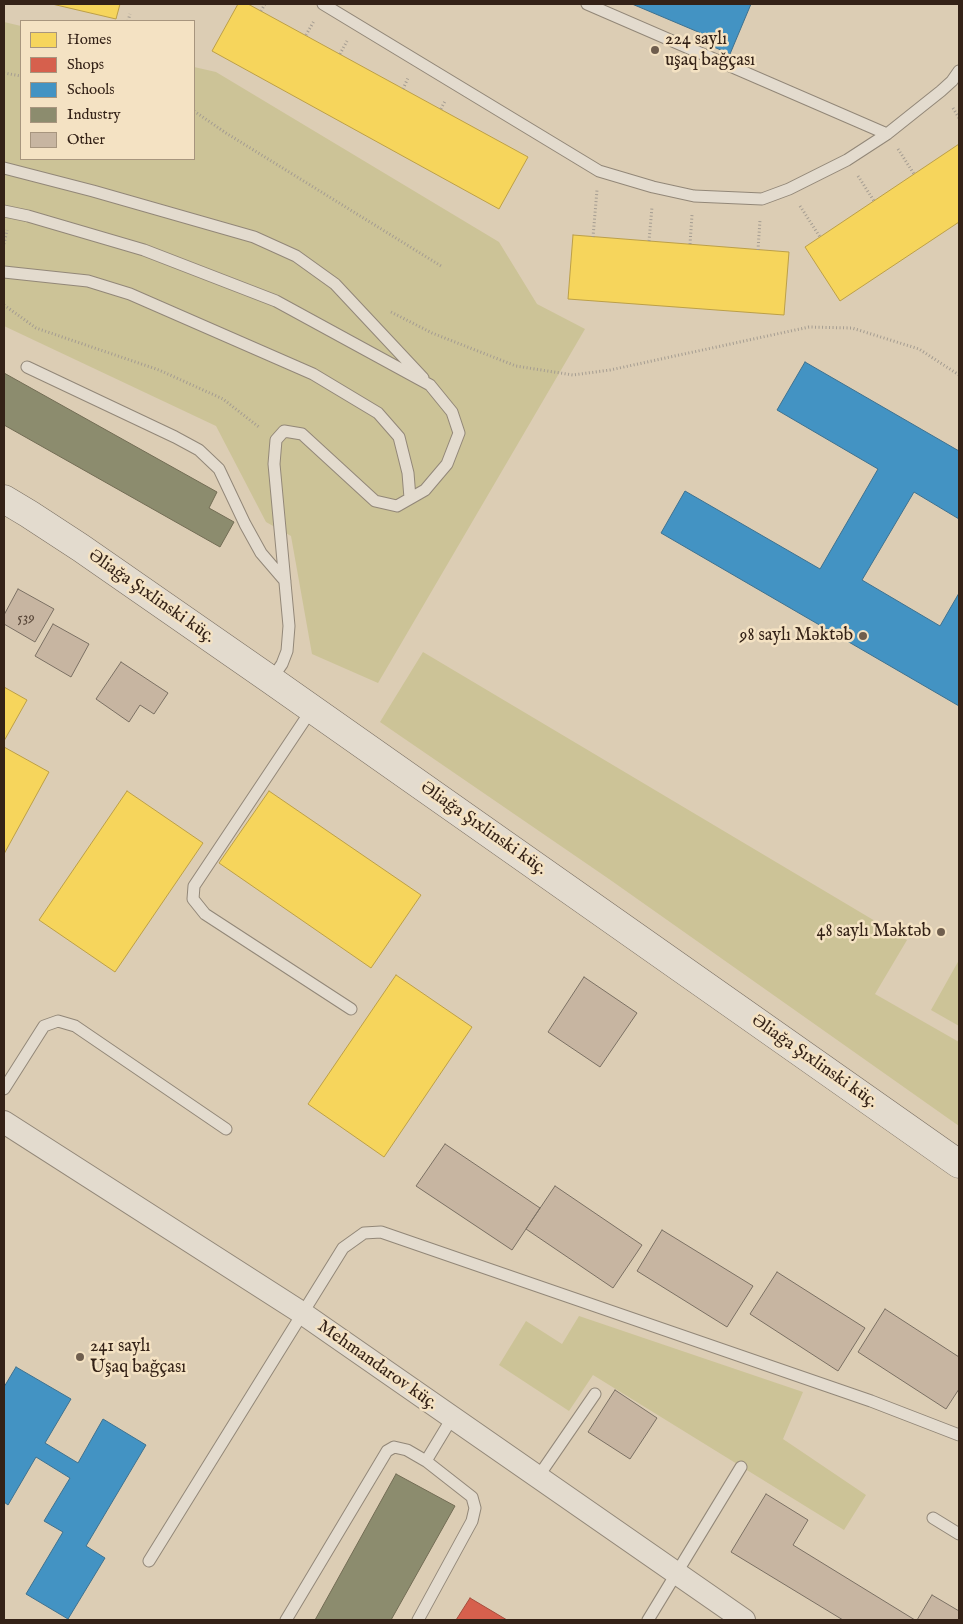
<!DOCTYPE html>
<html>
<head>
<meta charset="utf-8">
<style>
	body { margin:0 }
	#map { position:relative; width:963px; height:1624px; overflow:hidden; background:#dccdb4; font-family:"IM FELL English",serif }
	canvas { display:block }
	.frame { position:absolute; inset:0; border:5px solid #342217; pointer-events:none }
	.legend { position:absolute; left:20px; top:20px; width:175px; height:140px; box-sizing:border-box; background:#f4e2c3; border:1px solid #a7957e; margin:0; padding:6px 9px; list-style:none; font-size:15px; color:#342217 }
	.legend li { display:flex; align-items:center; gap:10px; height:25px }
	.legend b { width:25px; border:1px solid #a7957e }
</style>
</head>
<body>
<div id="map">
<canvas width="963" height="1624"></canvas>
<div class="frame"></div>
<ul class="legend">
<li><b style="height:14px;background:#f6d55c"></b>Homes</li>
<li><b style="height:14px;background:#d6604d"></b>Shops</li>
<li><b style="height:14px;background:#4393c3"></b>Schools</li>
<li><b style="height:14px;background:#8c8c6e"></b>Industry</li>
<li><b style="height:14px;background:#c7b5a1"></b>Other</li>
</ul>
</div>
<script>
const context = document.querySelector('canvas').getContext('2d');
context.lineJoin = 'round';
function paint(path, color) { context.fillStyle = color; context.fill(path, 'evenodd'); }
const shape = rows => new Path2D(rows.map(r => 'M' + r).join(''));
function trace(path, color, width, dash) { context.strokeStyle = color; context.lineWidth = width; context.lineCap = dash ? 'butt' : 'round'; context.setLineDash(dash || []); context.stroke(path); }
function write(font, color, halo, rows, align = 'center') {
  context.font = font + ' "IM FELL English",serif'; context.lineWidth = 5; context.setLineDash([]); context.textBaseline = 'middle'; context.strokeStyle = halo; context.fillStyle = color; for (const [text, x, y, turn = 0] of rows) {
    context.save(); context.translate(x, y); context.rotate((+turn || 0) * Math.PI / 180); context.textAlign = isNaN(turn) ? turn : align; if (halo) context.strokeText(text, 0, 0); context.fillText(text, 0, 0); context.restore();
  }
}
const green = shape([
	[4,22,21,26,21,159,194,159,194,67,216,72,499,242,537,304,585,329,378,683,312,654,291,536,266,522,216,426,4,326],
	[423,652,907,940,875,994,959,1042,959,1126,609,879,380,722],
	[959,960,959,1026,931,1010],
	[579,1316,803,1392,783,1439,866,1495,844,1530,593,1375,569,1411,499,1365,526,1321,562,1344]
]);
const homes = shape([
	[52,4,120,4,116,19,52,4],
	[238,4,248,4,528,157,499,209,212,51,238,4],
	[959,144,959,222,840,301,805,247,959,144],
	[573,235,789,252,784,315,568,299,573,235],
	[4,687,27,700,4,741,4,687],
	[4,747,49,772,4,854,4,747],
	[127,791,203,843,115,972,39,920,127,791],
	[269,791,421,895,371,968,219,863,269,791],
	[396,975,472,1027,384,1157,308,1104,396,975]
]);
const shops = shape([
	[470,1598,507,1620,456,1620,470,1598]
]);
const schools = shape([
	[632,4,751,4,730,54,700,41,703,34,632,4],
	[805,362,959,451,959,519,914,492,862,580,940,626,959,593,959,706,661,533,685,491,820,569,878,469,777,410,805,362],
	[16,1367,71,1399,45,1443,78,1463,103,1419,146,1445,86,1546,105,1558,68,1619,26,1594,63,1532,44,1521,70,1478,36,1457,8,1505,4,1502,4,1387,16,1367]
]);
const industry = shape([
	[4,373,217,492,209,508,234,522,220,547,4,425,4,373],
	[396,1474,455,1506,391,1620,315,1620,396,1474]
]);
const building = shape([
	[18,589,54,609,35,642,4,624,4,615,18,589],
	[53,624,89,644,71,677,35,656,53,624],
	[121,662,168,693,154,714,140,705,129,722,96,699,121,662],
	[584,977,637,1013,600,1067,548,1032,584,977],
	[445,1144,540,1208,512,1250,416,1186,445,1144],
	[555,1186,642,1245,613,1288,526,1229,555,1186],
	[662,1230,753,1286,727,1327,637,1271,662,1230],
	[777,1272,865,1328,838,1371,750,1314,777,1272],
	[885,1309,959,1357,959,1389,946,1409,858,1352,885,1309],
	[615,1390,657,1418,630,1459,588,1432,615,1390],
	[766,1494,808,1520,793,1545,915,1620,843,1620,731,1552,766,1494],
	[932,1595,959,1611,959,1620,917,1620,932,1595]
]);
const path = shape([
	[261,11,265,4],
	[128,21,130,14],
	[306,35,314,21],
	[340,54,347,41],
	[4,73,21,76],
	[403,89,408,78],
	[953,108,959,118],
	[441,109,445,101],
	[194,111,226,133,441,266],
	[898,149,914,174],
	[858,176,874,201],
	[800,206,820,237],
	[593,237,597,190],
	[649,241,652,207],
	[4,244,7,230],
	[690,244,692,215],
	[758,250,760,220],
	[4,305,36,328,159,370,223,399,260,428],
	[391,312,432,333,516,366,573,375,610,370,809,327,852,328,919,349,959,375]
]);
const service = shape([
	[323,4,599,171,653,187,694,196,762,199,789,189,847,160,887,134,941,91,952,81,959,71],
	[587,4,887,134],
	[4,168,93,191,254,237,296,256,335,284,423,378],
	[4,211,28,216,144,250,276,301,430,385,452,412,459,433,447,464,425,490,397,506,375,501,302,434,284,431,276,440,274,464,289,626,287,651,282,664,271,680],
	[4,272,88,281,130,294,313,374,378,413,399,437,408,473,410,498],
	[27,367,175,437,199,450,219,469,245,524,261,553,285,581],
	[312,709,194,886,193,899,205,914,351,1009],
	[4,1089,44,1026,58,1021,75,1026,226,1129],
	[426,1461,452,1418],
	[538,1477,595,1394],
	[933,1518,959,1534],
	[149,1561,343,1248,364,1233,381,1232,871,1401,959,1435],
	[286,1620,387,1451,394,1447,407,1450,426,1461,472,1497,475,1508,472,1521,418,1620],
	[648,1620,741,1467]
]);
const minor = shape([
	[4,1122,302,1313,744,1620]
]);
const secondary = shape([
	[4,499,29,514,81,548,271,680,959,1164]
]);
const markers = [
	[655,50,5,"#6f5e4e"],
	[863,636,5,"#6f5e4e"],
	[941,932,5,"#6f5e4e"],
	[80,1357,5,"#6f5e4e"]
];
const numberNames = [
	["539",26,619]
];
const poiNames = [
	["224 saylı",665,40],
	["uşaq bağçası",665,61],
	["98 saylı Məktəb",853,636,"right"],
	["48 saylı Məktəb",931,932,"right"],
	["241 saylı",90,1347],
	["Uşaq bağçası",90,1368]
];
const streetNames = [
	["Əliağa Şıxlinski küç.",151,597,35],
	["Əliağa Şıxlinski küç.",483,829,35],
	["Əliağa Şıxlinski küç.",814,1062,35],
	["Mehmandarov küç.",377,1366,35]
];
paint(green, '#ccc397');
paint(homes, '#f6d55c');
trace(homes, '#bc9f47', 1);
paint(shops, '#d6604d');
trace(shops, '#a54d3d', 1);
paint(schools, '#4393c3');
trace(schools, '#3e718f', 1);
paint(industry, '#8c8c6e');
trace(industry, '#726c54', 1);
paint(building, '#c7b5a1');
trace(building, '#7b7063', 1);
trace(service, '#928778', 13);
trace(minor, '#928778', 24);
trace(secondary, '#7b7063', 29);
trace(path, '#a49c91', 3, [1, 2.5]);
trace(service, '#e3dbce', 11);
trace(minor, '#e3dbce', 22);
trace(secondary, '#e3dbce', 28);
for (const [x, y, r, color] of markers) { const dot = new Path2D(); dot.arc(x, y, r, 0, 2 * Math.PI); context.fillStyle = color; context.fill(dot); trace(dot, '#f4e2c3', 2); }
write('15px', '#5a483a', null, numberNames);
write('18px', '#342217', '#f4e2c3', poiNames, 'left');
write('18px', '#342217', '#f4e2c3', streetNames);
</script>
</body>
</html>
